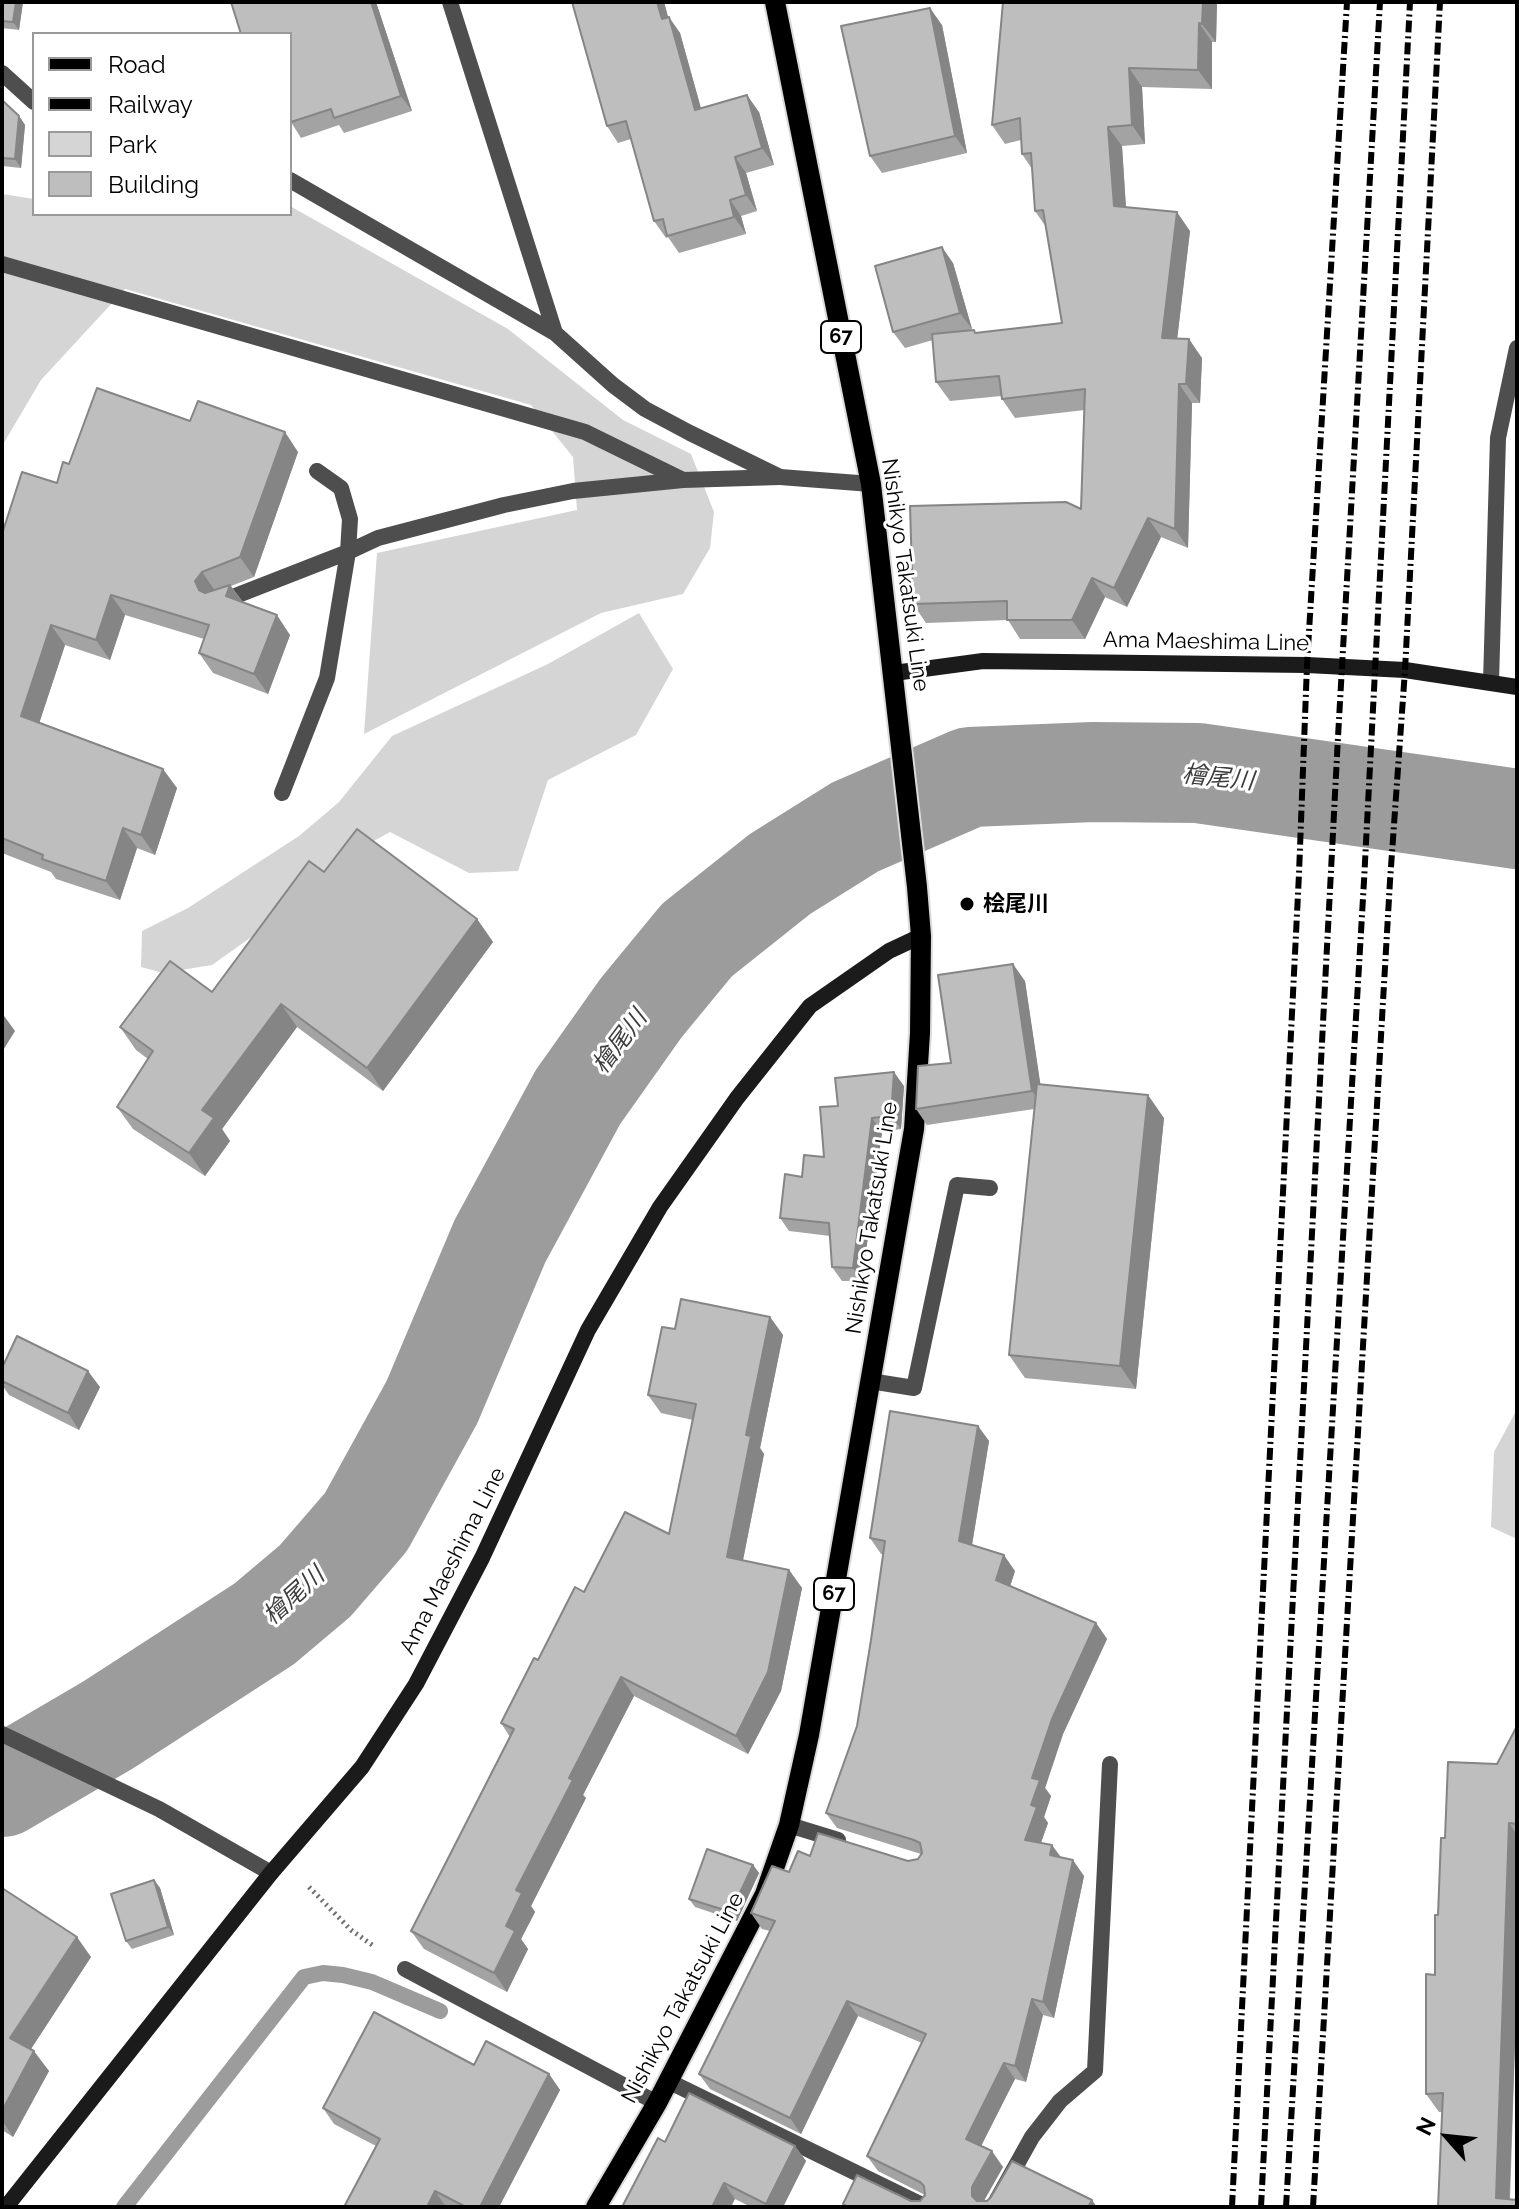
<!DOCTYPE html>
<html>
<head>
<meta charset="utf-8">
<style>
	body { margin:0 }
	#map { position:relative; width:1519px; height:2209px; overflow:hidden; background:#fff; font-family:Raleway,sans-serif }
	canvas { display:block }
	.frame { position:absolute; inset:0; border:4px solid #000; pointer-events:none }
	.legend { position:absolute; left:32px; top:32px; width:260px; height:184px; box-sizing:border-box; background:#fff; border:2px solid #999; margin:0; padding:10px 14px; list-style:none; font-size:24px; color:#000 }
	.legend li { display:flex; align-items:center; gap:16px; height:40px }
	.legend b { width:40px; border:2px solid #999 }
	.north { position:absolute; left:1407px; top:2097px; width:80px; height:80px; -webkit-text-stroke:6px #fff; paint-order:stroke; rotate:297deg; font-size:22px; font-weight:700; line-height:32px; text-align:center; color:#000 }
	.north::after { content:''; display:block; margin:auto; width:28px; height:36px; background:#000; clip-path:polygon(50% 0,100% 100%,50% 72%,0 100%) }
</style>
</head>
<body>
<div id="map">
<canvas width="1519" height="2209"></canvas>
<div class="frame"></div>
<ul class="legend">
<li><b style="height:10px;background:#000"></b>Road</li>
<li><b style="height:10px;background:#000"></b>Railway</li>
<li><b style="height:22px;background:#d5d5d5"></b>Park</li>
<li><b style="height:22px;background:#bebebe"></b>Building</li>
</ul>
<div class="north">N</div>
</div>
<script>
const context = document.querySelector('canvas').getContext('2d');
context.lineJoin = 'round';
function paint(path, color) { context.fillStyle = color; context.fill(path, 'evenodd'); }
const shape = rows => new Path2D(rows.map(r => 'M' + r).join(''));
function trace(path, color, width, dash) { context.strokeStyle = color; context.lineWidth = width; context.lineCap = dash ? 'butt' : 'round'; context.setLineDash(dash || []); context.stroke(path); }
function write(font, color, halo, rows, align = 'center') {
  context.font = font + ' Raleway,"Noto Sans JP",sans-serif'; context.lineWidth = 6; context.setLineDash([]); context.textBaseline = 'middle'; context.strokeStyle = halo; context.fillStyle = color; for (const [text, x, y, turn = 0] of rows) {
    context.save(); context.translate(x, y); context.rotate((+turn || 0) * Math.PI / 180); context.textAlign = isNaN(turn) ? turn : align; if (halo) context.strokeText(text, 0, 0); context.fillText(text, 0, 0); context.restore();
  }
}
const green = shape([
	[2,194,34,199,34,214,290,214,290,206,508,329,623,420,691,454,714,512,710,548,683,594,601,613,364,734,377,553,577,510,573,457,531,405,125,289,41,380,2,446],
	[639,613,673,669,636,735,548,780,518,871,469,873,390,832,341,859,288,911,212,965,163,973,141,967,142,931,188,908,299,836,339,802,392,736,548,664],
	[1517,1409,1517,1539,1491,1527,1494,1452]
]);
const stream = shape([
	[124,2207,304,1977,323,1973,343,1975,372,1982,440,2011]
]);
const river = shape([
	[2,1787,108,1725,264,1624,315,1581,366,1522,432,1402,500,1241,578,1097,641,1008,697,940,780,874,855,827,970,777,1093,772,1198,773,1517,819]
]);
const path = shape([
	[309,1887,351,1930,375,1947]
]);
const service = shape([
	[2,264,585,432,683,480],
	[220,602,348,552,350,519,341,488,317,471],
	[282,793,327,678,348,552,378,538,504,505,573,491,683,480,780,477],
	[870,1381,914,1388,957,1185,990,1188]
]);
const minor = shape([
	[450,2,555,333],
	[2,73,34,102],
	[290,180,555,333,613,385,645,409,690,433,780,477,871,484],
	[1491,682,1498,438,1517,348],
	[2,1734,159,1809,271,1873],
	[789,1825,838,1840],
	[405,1969,657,2103],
	[668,2081,926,2207],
	[993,2207,1032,2137,1060,2101,1095,2071,1110,1764]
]);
const secondary = shape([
	[894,673,983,661,1307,665,1405,670,1517,687],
	[6,2207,271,1873,362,1767,416,1684,482,1558,588,1330,660,1207,737,1098,810,1006,889,951,921,936]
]);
const primary = shape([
	[596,2207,657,2103,765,1894,789,1825,809,1735,914,1129,920,1033,921,936,917,887,871,484,775,2]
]);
const rail = shape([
	[1232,2207,1299,874,1307,665,1347,2],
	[1261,2207,1338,737,1380,2],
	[1286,2207,1364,881,1410,2],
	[1313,2207,1390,881,1405,670,1440,2]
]);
const wall = shape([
	[2,2,23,2,19,30,2,28],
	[231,2,376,2,412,111,344,133,339,125,301,138,291,122,290,34],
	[572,2,664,2,668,17,680,33,701,108,759,112,774,165,746,173,757,211,741,216,746,234,679,253,668,237,666,238,654,221,631,139,618,143,607,126],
	[1217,2,1216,42,1212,42,1212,89,1142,87,1145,144,1122,146,1126,207,1190,231,1177,339,1202,358,1200,403,1192,403,1188,548,1161,537,1127,607,1105,597,1085,639,1020,639,1008,620,926,623,913,604,1081,509,1085,410,1015,418,1002,399,1001,396,950,401,936,382,933,340,905,348,893,332,953,263,972,329,966,331,976,333,1062,323,1046,227,1035,211,1032,169,1022,154,1021,140,1005,144,992,125],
	[942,25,967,153,882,173,870,156],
	[2,100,19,116,25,125,21,168,2,166],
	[190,421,298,452,254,577,231,586,243,602,290,635,268,694,213,673,199,653,204,639,125,615,110,660,65,645,39,723,177,788,155,855,137,848,120,900,56,879,51,872,2,853,2,534,57,483,69,464],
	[324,872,477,919,493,942,383,1091,297,1027,222,1129,230,1141,205,1176,133,1129,117,1107,148,1059,136,1050,120,1027,212,992],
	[1025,981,1040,1084,1164,1118,1136,1389,1025,1378,1009,1355,1034,1109,927,1125,916,1109,951,1063],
	[904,1086,901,1129,882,1132,862,1281,842,1281,832,1267,830,1236,789,1231,780,1218,802,1177,824,1157,838,1106],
	[770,1317,783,1335,760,1448,764,1454,743,1560,789,1570,802,1588,781,1691,748,1754,634,1696,583,1795,586,1798,531,1906,535,1912,521,1939,528,1949,507,1992,424,1949,411,1931,510,1737,501,1723,538,1660,584,1592,669,1534,693,1420,661,1413,648,1395,675,1329],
	[2,1368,100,1387,79,1430,9,1395,2,1385],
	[978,1426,989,1441,972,1545,1015,1571,1010,1586,1096,1623,1107,1639,1063,1734,1045,1788,1051,1796,1044,1817,1048,1823,1041,1843,1084,1876,1054,2018,1043,2015,1026,2082,1015,2079,981,2146,1003,2167,984,2201,1097,2207,845,2207,843,2204,920,2201,925,2195,878,2171,867,2156,922,2043,858,2016,801,2134,710,2089,699,2074,770,1931,762,1929,751,1913,789,1872,810,1856,908,1861,918,1859,921,1854,837,1828,826,1813,857,1726,871,1640,883,1554,881,1554,870,1538],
	[1517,1726,1517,1987,1510,2200,1438,2207,1442,2112,1439,2112,1426,2094,1435,1975,1438,1915,1445,1838,1497,1764],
	[753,1865,759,1873,737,1921,695,1907,689,1899],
	[154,1880,160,1888,174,1935,132,1949,126,1941],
	[2,1888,91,1957,31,2049,49,2071,13,2137,2,2130],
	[474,2065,549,2074,560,2090,499,2207,344,2207,376,2146,334,2124,323,2108],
	[665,2142,795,2146,806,2161,783,2207,751,2207,735,2199]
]);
const shadedWall = shape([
	[16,2,23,2,19,30,13,22],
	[371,2,376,2,412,111,401,96],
	[657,2,664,2,673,35,662,19],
	[1203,2,1217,2,1216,42,1202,24],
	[930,8,942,25,967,153,955,136],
	[669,17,680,33,706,127,695,110],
	[1199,23,1212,42,1212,89,1198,70],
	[1129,68,1142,87,1145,144,1132,125],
	[747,95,759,112,774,165,762,148],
	[19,116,25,125,21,168,15,159],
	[1108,127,1122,146,1127,225,1114,206],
	[735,157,746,173,757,211,746,195],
	[730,200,741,216,746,234,734,217],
	[1177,212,1190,231,1175,357,1162,338],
	[942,247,953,263,972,329,960,313],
	[1189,339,1202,358,1200,403,1186,384],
	[1179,384,1192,403,1188,548,1175,529],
	[285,432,298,452,254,577,240,557],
	[1148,518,1161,537,1127,607,1114,588],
	[202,572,216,592,209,601,199,590,195,581],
	[1092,578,1105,597,1085,639,1072,620],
	[230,585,244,604,226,596],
	[111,595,125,615,110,660,96,640],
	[277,615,290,635,268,694,254,674],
	[51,625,65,645,35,736,21,716],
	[163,769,177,788,155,855,141,835],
	[123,828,137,848,120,900,106,881],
	[477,919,493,942,383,1091,367,1068],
	[1013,964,1025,981,1044,1108,1032,1091],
	[281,1004,297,1027,222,1129,230,1141,205,1176,189,1153,202,1110],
	[2,1013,15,1031,2,1052],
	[894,1072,904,1086,901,1129,891,1116],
	[1148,1095,1164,1118,1136,1389,1120,1366],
	[872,1118,882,1132,862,1281,853,1268],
	[770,1317,783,1335,760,1448,764,1454,740,1575,727,1557,746,1435],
	[88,1371,100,1387,79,1430,68,1413],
	[978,1426,989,1441,970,1557,959,1541],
	[1004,1555,1015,1571,1007,1596,996,1580],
	[789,1570,802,1588,781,1691,748,1754,736,1736],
	[1096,1623,1107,1639,1063,1734,1045,1788,1051,1796,1044,1817,1048,1823,1036,1856,1025,1840,1032,1778,1052,1719],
	[621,1677,634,1696,583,1795,586,1798,531,1906,535,1912,521,1939,528,1949,507,1992,494,1973,506,1926,516,1890,569,1778],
	[1509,1823,1517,1835,1517,1987,1509,2207,1496,2198],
	[1052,1845,1063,1860,1050,1855],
	[1073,1860,1084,1876,1054,2018,1043,2002],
	[753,1865,759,1873,737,1921,731,1912],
	[154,1880,160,1888,174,1935,168,1927],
	[77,1937,91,1957,25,2058,10,2038],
	[1032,1999,1043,2015,1026,2082,1015,2066],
	[847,2001,858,2016,801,2134,790,2118],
	[34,2051,49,2071,13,2137,2,2120,2,2111],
	[1004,2063,1015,2079,977,2154,966,2139],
	[549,2074,560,2090,499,2207,480,2207],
	[795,2146,806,2161,783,2207,767,2207,766,2204],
	[992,2151,1003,2167,983,2202,983,2207,972,2196,972,2187],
	[724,2183,735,2199,731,2207,712,2207],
	[435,2191,446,2207,427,2207],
	[1092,2200,1097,2207,1088,2207]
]);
const building = shape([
	[2,2,16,2,13,22,2,21,2,2],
	[231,2,371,2,401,96,334,118,331,109,291,122,290,34,241,34,231,2],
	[572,2,657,2,662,19,669,17,695,110,747,95,762,148,735,157,746,195,730,200,734,217,667,236,663,219,654,221,626,121,607,126,572,2],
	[1003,2,1203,2,1202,24,1199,23,1198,70,1129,68,1132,125,1108,127,1114,206,1177,212,1162,338,1189,339,1186,384,1179,384,1175,529,1148,518,1114,588,1092,578,1072,620,1007,620,1007,601,913,604,910,506,1066,502,1081,509,1085,389,1002,399,999,376,936,382,932,334,974,330,975,333,1062,323,1043,210,1035,211,1031,153,1022,154,1020,118,992,125,1003,2],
	[930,8,955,136,870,156,841,26,930,8],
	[2,100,19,116,15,159,2,158,2,100],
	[942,247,960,313,893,332,875,266,942,247],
	[97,388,190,421,198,401,285,432,240,557,202,572,195,581,199,590,205,593,230,585,226,596,277,615,254,674,199,653,209,625,111,595,96,640,51,625,21,716,163,769,141,835,123,828,106,881,42,859,43,855,2,838,2,534,22,472,57,483,63,462,69,464,97,388],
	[357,829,477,919,367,1068,281,1004,202,1110,214,1118,189,1153,117,1107,153,1051,120,1027,170,961,212,992,309,861,324,872,357,829],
	[1013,964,1032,1091,916,1109,918,1066,951,1063,938,975,1013,964],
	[894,1072,891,1116,872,1118,853,1268,832,1267,829,1223,780,1218,785,1174,802,1177,804,1155,824,1157,820,1107,838,1106,835,1078,894,1072],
	[1037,1084,1148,1095,1120,1366,1009,1355,1037,1084],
	[681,1299,770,1317,746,1435,751,1436,727,1557,789,1570,768,1672,736,1736,621,1677,569,1778,573,1780,516,1890,522,1893,506,1926,515,1931,494,1973,411,1931,514,1729,501,1723,534,1658,538,1660,575,1587,584,1592,625,1512,669,1534,696,1404,648,1395,662,1327,675,1329,681,1299],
	[17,1336,88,1371,68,1413,2,1381,2,1368,17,1336],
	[890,1411,978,1426,959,1541,1004,1555,996,1580,1096,1623,1052,1719,1032,1778,1040,1780,1031,1805,1037,1807,1025,1840,1052,1845,1050,1855,1073,1860,1043,2002,1032,1999,1015,2066,1004,2063,966,2139,992,2151,972,2187,972,2196,977,2201,987,2201,991,2197,1012,2161,1092,2200,1088,2207,848,2207,843,2204,857,2175,911,2201,920,2201,925,2195,924,2186,920,2182,867,2156,926,2034,847,2001,790,2118,699,2074,775,1921,751,1913,772,1866,789,1872,798,1851,810,1856,818,1833,908,1861,918,1859,922,1853,920,1843,914,1840,826,1813,857,1726,871,1640,885,1541,870,1538,890,1411],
	[1517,1726,1517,1824,1509,1823,1496,2198,1517,2200,1517,2207,1438,2207,1443,2093,1426,2094,1426,1974,1435,1975,1435,1915,1438,1915,1441,1838,1445,1838,1448,1762,1497,1764,1517,1726],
	[707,1849,753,1865,731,1912,689,1899,707,1849],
	[154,1880,168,1927,126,1941,111,1894,154,1880],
	[2,1888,77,1937,10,2038,34,2051,2,2111,2,1888],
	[374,2012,474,2065,486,2041,549,2074,480,2207,466,2207,435,2191,427,2207,344,2207,380,2139,323,2108,374,2012],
	[689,2093,795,2146,766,2204,724,2183,712,2207,622,2207,658,2138,665,2142,689,2093]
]);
const markers = [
	[967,904,8,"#000"]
];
const shields = [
	[841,337,40],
	[834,1594,40]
];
const shieldNames = [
	["67",841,337],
	["67",834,1594]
];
const streetNames = [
	["Nishikyo Takatsuki Line",905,575,82],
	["Ama Maeshima Line",1206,642,1],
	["Nishikyo Takatsuki Line",872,1218,-81],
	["Ama Maeshima Line",453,1561,-63],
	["Nishikyo Takatsuki Line",683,1998,-62]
];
const poiNames = [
	["桧尾川",983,904]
];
const waterNames = [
	["檜尾川",1218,778,6],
	["檜尾川",620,1042,-53],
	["檜尾川",294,1596,-42]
];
paint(green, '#d5d5d5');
trace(stream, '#9c9c9c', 16);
trace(river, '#9c9c9c', 100);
trace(primary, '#dbdbdb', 24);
trace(path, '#707070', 5, [2, 4]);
trace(service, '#4e4e4e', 16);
trace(minor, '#4e4e4e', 16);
trace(secondary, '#1b1b1b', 16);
trace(primary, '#000', 20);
trace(rail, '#000', 6, [12, 4, 2, 4]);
paint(wall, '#a3a3a3');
paint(shadedWall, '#858585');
paint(building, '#bebebe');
trace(building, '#858585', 2);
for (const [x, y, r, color] of markers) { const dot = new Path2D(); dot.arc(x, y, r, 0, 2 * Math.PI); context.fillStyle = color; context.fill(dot); trace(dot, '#fff', 3); }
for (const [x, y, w] of shields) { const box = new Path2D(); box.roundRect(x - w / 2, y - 16, w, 32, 6); context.fillStyle = '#fff'; context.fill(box); trace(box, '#000', 2); }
write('bold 20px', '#000', null, shieldNames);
write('22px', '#000', '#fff', streetNames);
write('bold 22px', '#000', '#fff', poiNames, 'left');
write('italic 24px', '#3d3d3d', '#fff', waterNames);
</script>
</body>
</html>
